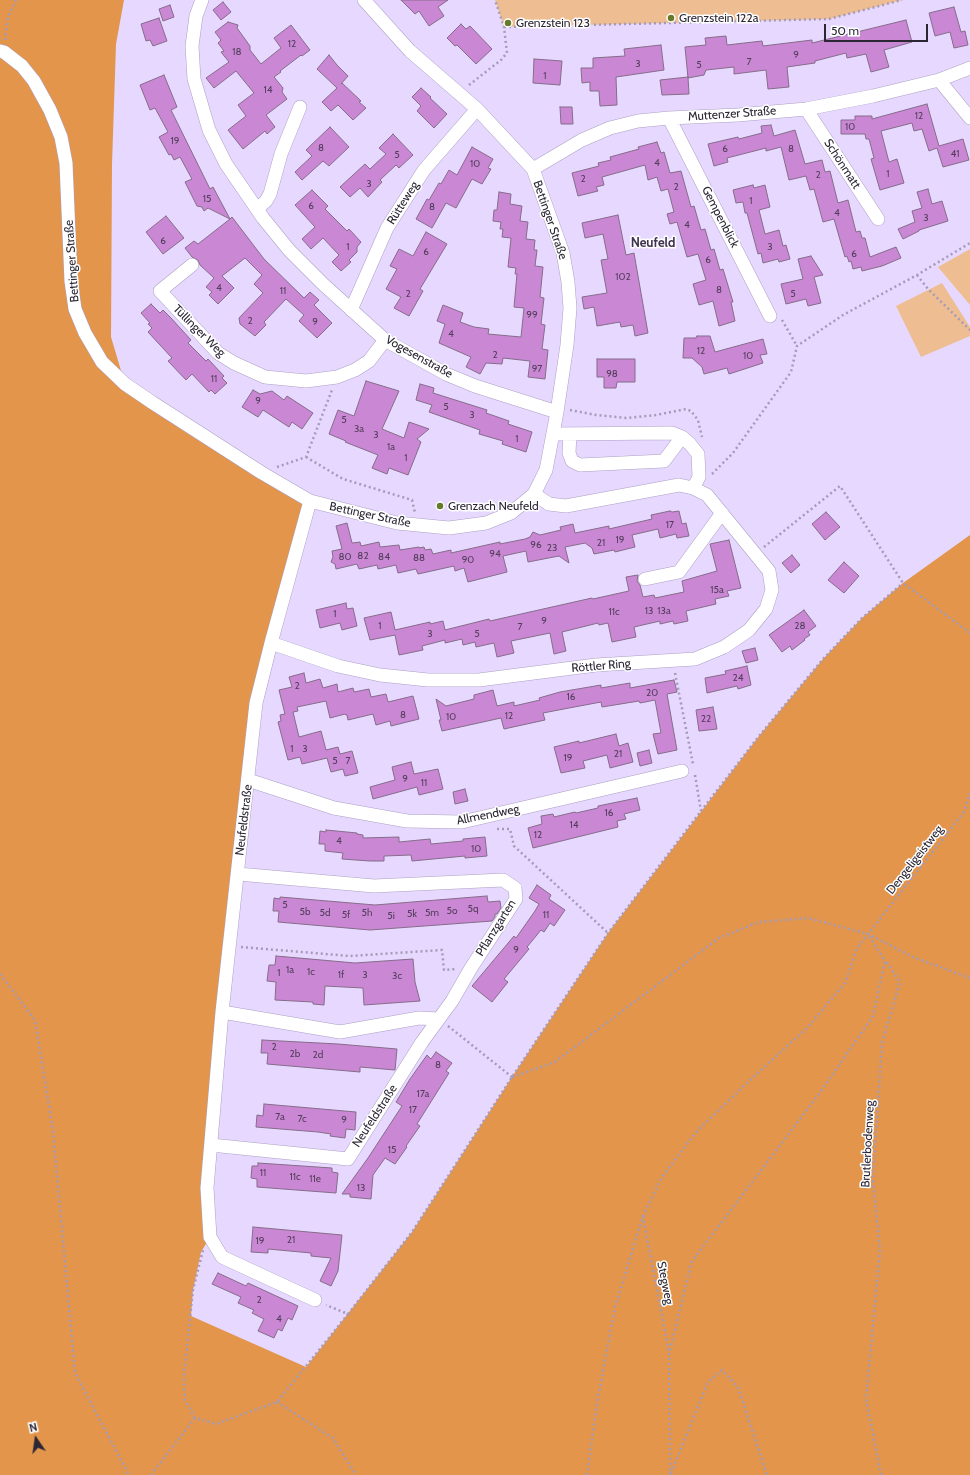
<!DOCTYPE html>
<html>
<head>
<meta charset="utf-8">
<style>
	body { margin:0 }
	#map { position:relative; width:970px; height:1475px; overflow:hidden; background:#e6d8fe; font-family:Cabin,sans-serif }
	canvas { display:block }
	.north { position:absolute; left:16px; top:1419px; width:40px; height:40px; -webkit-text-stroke:3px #fff; paint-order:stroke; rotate:347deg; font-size:11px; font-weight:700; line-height:16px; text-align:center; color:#2b2634 }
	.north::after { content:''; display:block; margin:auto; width:14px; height:18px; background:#2b2634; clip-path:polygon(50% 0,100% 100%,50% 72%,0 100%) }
	.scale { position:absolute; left:824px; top:24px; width:104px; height:18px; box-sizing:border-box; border:2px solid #2b2634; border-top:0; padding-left:5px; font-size:12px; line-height:14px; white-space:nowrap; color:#2b2634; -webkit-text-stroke:3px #fff; paint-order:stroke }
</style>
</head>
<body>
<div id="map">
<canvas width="970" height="1475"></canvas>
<div class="north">N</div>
<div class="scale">50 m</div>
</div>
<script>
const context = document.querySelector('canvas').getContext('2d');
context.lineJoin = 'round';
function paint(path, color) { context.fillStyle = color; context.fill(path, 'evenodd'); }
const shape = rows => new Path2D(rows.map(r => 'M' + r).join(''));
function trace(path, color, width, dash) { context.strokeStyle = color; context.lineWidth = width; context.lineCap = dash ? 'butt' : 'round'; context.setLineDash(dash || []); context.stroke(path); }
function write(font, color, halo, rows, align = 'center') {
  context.font = font + ' Cabin,sans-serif'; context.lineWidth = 3; context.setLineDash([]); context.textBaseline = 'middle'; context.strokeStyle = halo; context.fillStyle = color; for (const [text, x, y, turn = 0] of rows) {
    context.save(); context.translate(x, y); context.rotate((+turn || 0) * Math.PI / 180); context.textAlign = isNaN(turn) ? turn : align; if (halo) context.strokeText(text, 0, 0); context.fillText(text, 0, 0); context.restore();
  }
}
const green = shape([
	[495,0,902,0,829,19,504,27],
	[970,249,970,305,938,267],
	[942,283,970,327,970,336,921,357,896,306]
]);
const forest = shape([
	[0,0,124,0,116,44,112,164,111,337,125,384,310,501,256,703,222,1012,210,1237,201,1252,193,1290,191,1316,306,1367,412,1232,512,1077,608,933,759,736,823,659,862,618,903,583,970,535,970,1475,0,1475]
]);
const building = shape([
	[401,0,448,0,438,7,444,16,429,26,419,11,415,14,401,0],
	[223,2,231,12,221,20,213,10,223,2],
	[170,5,174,17,163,21,159,9,170,5],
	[954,7,961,32,965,31,968,45,954,48,950,32,935,36,929,13,954,7],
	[159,18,167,41,153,46,150,40,146,41,141,24,159,18],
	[906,20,912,42,884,50,889,67,871,72,866,54,847,58,846,53,815,61,815,63,787,67,789,87,768,89,766,70,734,74,734,67,706,70,704,75,688,78,685,47,706,45,705,38,726,36,727,45,762,41,763,46,812,40,812,43,906,20],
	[228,22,238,25,237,28,250,46,250,50,261,64,281,48,274,38,291,25,310,50,302,56,301,55,280,71,281,72,274,77,283,88,282,92,287,99,266,115,275,127,267,134,265,131,243,149,228,130,246,116,238,105,254,93,236,71,214,88,206,78,229,62,221,52,224,51,218,43,221,40,215,32,228,22],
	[461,24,466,29,470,26,492,49,476,64,457,45,455,46,447,38,461,24],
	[661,45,664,70,616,77,617,105,600,106,599,91,590,91,590,82,582,83,581,68,593,68,593,58,625,56,624,49,661,45],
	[329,55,337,65,348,76,341,84,342,83,361,101,359,102,366,108,353,120,338,105,331,111,322,102,337,88,317,69,329,55],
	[534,59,562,61,560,85,533,83,534,59],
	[164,75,177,107,171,110,210,189,213,187,230,219,232,217,264,259,304,298,310,292,319,300,314,305,332,323,317,338,299,321,304,315,286,299,264,322,266,325,255,336,240,324,239,318,263,293,254,284,262,275,245,258,222,276,234,288,218,304,209,295,212,292,206,287,214,278,200,265,198,260,192,257,185,248,194,241,198,244,230,219,208,208,204,211,202,207,197,206,185,182,192,179,180,157,174,160,171,154,169,155,159,137,168,132,155,108,150,110,140,85,164,75],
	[688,77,689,94,662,95,660,80,688,77],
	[421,88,431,97,430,98,447,114,434,128,417,111,421,106,412,97,421,88],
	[927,104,939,146,963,139,969,160,943,167,937,148,929,151,922,129,914,131,912,123,881,131,889,162,897,159,904,183,880,190,871,159,874,158,869,139,866,139,865,134,841,134,841,120,855,120,855,116,872,116,872,119,927,104],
	[560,107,572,107,573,124,561,124,560,107],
	[771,125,774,136,795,130,805,164,822,160,825,172,830,171,838,203,848,200,856,232,860,231,862,238,865,238,870,257,896,247,901,258,882,266,862,271,861,267,853,269,851,261,849,262,847,256,845,257,834,219,823,222,814,189,810,190,806,176,789,180,781,147,766,151,766,148,727,158,728,162,714,166,708,144,738,137,739,139,762,133,761,126,771,125],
	[330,127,349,147,329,166,323,161,302,180,295,172,312,156,306,150,330,127],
	[393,134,413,155,399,168,396,165,380,180,382,182,368,197,360,188,350,197,340,187,365,164,370,169,386,154,379,148,393,134],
	[657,142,661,153,664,152,670,173,681,171,691,207,694,206,701,230,705,229,711,250,714,249,720,270,723,269,733,302,731,302,735,321,719,326,713,301,699,305,693,284,706,280,698,254,687,257,677,222,670,224,667,214,674,212,668,189,661,191,657,177,648,180,645,165,602,177,604,185,596,187,598,191,578,196,572,173,599,166,598,163,611,160,610,157,639,149,638,147,657,142],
	[472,147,493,159,488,168,491,169,482,184,472,179,456,208,446,203,432,228,416,219,427,199,429,200,439,183,441,184,449,170,457,175,472,147],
	[753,185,754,188,765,185,770,207,759,210,765,234,779,230,783,246,786,245,790,259,779,262,778,259,763,263,761,253,758,254,747,213,745,213,743,202,736,203,733,190,753,185],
	[928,189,932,204,942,201,948,221,919,230,919,231,903,239,898,229,915,222,912,211,922,208,917,192,928,189],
	[312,190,328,206,325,209,347,231,349,229,361,242,357,247,357,252,349,260,351,262,341,271,332,262,339,255,323,238,311,249,302,239,315,227,295,205,312,190],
	[499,192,511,194,510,204,522,206,520,221,528,222,526,239,535,240,534,250,537,250,535,266,543,267,540,297,544,298,541,324,545,325,542,349,548,350,545,379,528,377,530,361,503,358,502,364,486,363,480,374,466,367,471,357,439,343,445,324,437,321,443,305,463,313,460,322,474,327,489,329,488,334,521,337,524,308,514,307,517,274,515,274,516,268,508,267,511,238,502,237,503,229,500,229,501,222,493,221,494,210,497,210,499,192],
	[618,215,626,255,634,253,648,333,635,336,633,325,621,327,620,322,597,326,594,307,584,309,582,297,607,293,601,260,608,259,603,234,585,238,582,223,618,215],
	[166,216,184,238,163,254,146,232,166,216],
	[426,232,447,244,420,289,423,291,409,316,394,308,401,297,386,289,397,269,390,266,399,249,413,256,426,232],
	[811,256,823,275,814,277,821,303,808,306,806,299,786,304,781,284,803,279,798,259,811,256],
	[151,304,160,313,163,310,171,318,191,340,188,343,206,361,208,359,224,376,222,378,227,383,215,394,211,390,209,392,192,374,186,380,168,361,172,358,148,332,152,328,148,324,150,323,141,313,151,304],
	[697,336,710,336,715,352,763,339,767,354,760,355,763,363,729,374,727,368,704,374,702,367,692,358,683,358,684,338,696,338,697,336],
	[597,359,635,359,635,382,617,382,616,388,604,388,604,377,597,377,597,359],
	[366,381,399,391,382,429,404,438,409,422,429,429,417,439,421,442,408,475,389,468,387,474,372,468,378,455,345,442,346,441,329,434,338,410,354,416,366,381],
	[420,384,434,388,433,393,487,410,486,413,509,421,508,424,532,432,526,452,502,444,503,441,479,434,480,430,429,412,432,405,416,400,420,384],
	[253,390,260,394,272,391,284,400,287,396,313,413,302,429,292,422,289,427,263,410,258,417,242,407,253,390],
	[670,511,672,512,679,511,682,524,686,523,689,536,677,538,676,534,660,538,658,529,632,535,635,547,615,552,614,550,594,554,592,548,585,543,565,547,569,563,559,556,528,562,526,551,503,556,507,572,468,582,464,568,455,571,454,566,418,574,416,569,398,573,396,565,378,569,377,565,359,569,357,564,336,569,335,564,331,562,333,557,332,551,342,549,336,526,347,523,352,543,360,542,361,546,379,542,380,547,399,545,400,550,419,547,419,548,424,547,425,550,431,549,433,554,451,550,451,553,500,542,500,544,525,539,530,537,533,532,540,535,561,530,560,527,573,524,575,533,609,526,609,529,652,519,651,515,670,511],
	[826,512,840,527,825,540,812,524,826,512],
	[729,540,741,588,727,591,729,596,715,599,716,604,686,611,688,621,674,624,673,621,660,624,660,621,634,627,636,637,612,642,608,623,599,625,598,623,562,632,566,651,554,654,550,633,511,641,514,653,497,657,494,643,476,647,475,642,463,645,462,639,445,643,445,640,422,646,423,650,399,655,395,635,370,640,364,618,391,612,395,630,430,622,430,624,443,621,445,630,489,619,490,621,592,598,593,599,629,591,626,577,638,575,637,581,640,585,643,597,654,595,655,598,684,592,682,581,717,571,710,544,729,540],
	[792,555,800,565,791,573,782,563,792,555],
	[844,562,859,576,844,593,828,580,844,562],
	[346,603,347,609,353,608,357,626,342,630,340,623,320,628,316,610,346,603],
	[804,610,816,626,808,632,810,635,804,639,805,640,792,650,790,646,782,652,769,635,804,610],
	[755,648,758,660,746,663,742,651,755,648],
	[747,666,751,685,738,689,737,686,707,693,705,678,726,674,725,671,747,666],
	[304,673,306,683,320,679,323,688,337,684,338,692,353,688,354,692,369,689,371,697,386,694,388,702,413,696,419,719,391,726,390,721,376,725,373,714,348,720,347,715,346,715,345,714,330,718,326,701,297,707,298,711,293,712,299,737,321,731,326,750,338,747,340,754,352,751,358,773,345,776,343,769,331,772,327,758,302,764,300,757,288,760,278,722,281,721,280,715,285,714,279,690,292,687,289,677,304,673],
	[674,680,677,692,667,694,677,750,658,754,653,734,661,733,655,700,640,703,639,701,602,707,601,702,569,708,543,713,545,720,504,729,501,718,442,731,439,720,441,720,436,699,446,706,474,699,474,695,493,690,497,706,514,702,514,706,540,700,539,698,560,692,601,685,601,688,630,683,630,688,674,680],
	[713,707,717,729,699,731,696,710,713,707],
	[616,734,619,746,628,743,633,762,610,768,607,755,583,761,585,768,561,773,554,747,579,741,579,743,616,734],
	[649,750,652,763,640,766,637,753,649,750],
	[411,762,414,774,438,769,443,789,419,795,417,787,373,799,370,787,395,780,392,767,411,762],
	[465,789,468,801,455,804,453,792,465,789],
	[637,798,640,810,624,814,626,819,617,821,618,827,533,848,528,828,542,824,541,816,553,814,554,817,575,812,576,813,598,808,598,806,637,798],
	[326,830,357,833,357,834,363,835,363,838,399,837,399,842,430,839,431,844,463,841,463,839,485,837,487,856,465,858,465,856,412,861,411,855,384,856,384,861,370,861,342,859,343,853,325,851,325,844,319,844,320,831,326,832,326,830],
	[537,885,551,895,549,899,565,910,554,926,550,923,544,932,541,930,527,947,529,949,504,979,508,982,492,1002,472,986,514,936,516,938,535,911,539,904,529,898,537,885],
	[487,896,488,902,500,901,501,908,497,914,495,914,495,917,492,921,370,930,278,922,279,911,273,911,274,898,280,899,280,897,375,905,487,896],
	[276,956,355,963,413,959,415,982,420,1001,364,1005,363,988,325,986,324,1005,313,1004,313,1002,275,1000,276,982,267,981,269,965,275,965,276,956],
	[262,1040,338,1044,397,1049,395,1070,360,1067,360,1072,267,1064,268,1053,261,1053,262,1040],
	[436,1052,452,1063,446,1071,449,1073,417,1124,420,1126,406,1146,407,1147,395,1164,385,1158,373,1175,371,1199,350,1197,350,1194,342,1194,368,1158,402,1106,396,1102,410,1079,427,1055,431,1059,436,1052],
	[264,1104,356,1112,355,1130,346,1129,345,1138,330,1136,331,1134,318,1132,256,1127,257,1115,263,1116,264,1104],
	[258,1163,332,1168,332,1172,338,1173,336,1193,257,1187,257,1179,251,1178,252,1166,258,1166,258,1163],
	[253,1227,342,1235,338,1271,331,1286,320,1281,331,1258,311,1256,311,1253,268,1249,268,1253,251,1252,253,1227],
	[218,1273,246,1286,248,1283,298,1306,292,1320,288,1318,282,1331,278,1329,274,1338,258,1331,264,1319,252,1313,254,1310,238,1303,241,1297,212,1284,218,1273]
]);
const path = shape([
	[504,27,829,19,902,0],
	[5,40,8,17,16,0],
	[469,85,501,60,507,53,504,27,495,0],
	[917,275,928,289,970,330],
	[782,320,797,346],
	[570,410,596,415,626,418,656,415,686,409,691,411,698,420,702,437],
	[306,457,343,479,412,500,415,513],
	[277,467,306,457,332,390],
	[712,474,733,453,791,372,797,346,843,315,917,275,970,243],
	[764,547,840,486,903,583,970,633],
	[675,673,693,764],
	[695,775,701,811],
	[497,829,510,829,514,846,608,933],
	[241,947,350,956,442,950,444,970,456,969],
	[0,974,35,1020,53,1131,75,1373,129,1475],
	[448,1026,512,1077],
	[512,1077,555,1062,719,938,759,922,808,918,868,934,913,957,970,978],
	[643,1216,669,1353],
	[348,1314,412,1232,512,1077,608,933,701,811,759,736,823,659,862,618,903,583],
	[277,1402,333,1438,356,1475],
	[195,1418,185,1400,184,1376,193,1290,203,1250],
	[671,1473,708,1382,722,1370,738,1387,767,1475],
	[151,1475,195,1418,216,1424,277,1402,348,1314,326,1305],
	[587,1475,598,1397,615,1307,643,1216,662,1177,697,1131,749,1081,807,1028,845,983,857,948,964,812,970,793],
	[670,1475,669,1354,692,1261,819,1094,873,1016,885,961,868,934],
	[881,1475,866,1399,880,1250,873,1180,882,1043,900,982,886,961]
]);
const minor = shape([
	[202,0,196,16,192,46,194,79,209,130,226,164,263,218,289,250,324,285,385,340,446,374,475,386,557,412],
	[0,51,4,52,22,66,34,81,50,110,61,137,66,163,71,281,75,309,85,333,102,362,125,384,153,403,262,473,310,501,397,523,449,528,486,523,511,513,534,494,546,470,557,412,567,345,570,308,568,282,563,253,533,169,477,109,410,51,364,0],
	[939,80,970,118],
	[806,109,878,219],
	[669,118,770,316],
	[533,169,582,140,610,128,638,121,669,118,738,115,806,109,873,96,939,80,970,68],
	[257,209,266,201,270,194,281,154,300,107],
	[192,265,160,291,218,353,234,363,265,377,306,381,337,377,355,370,369,361,385,340],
	[351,310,387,228,424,170,477,109],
	[554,434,672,433,682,437,690,444,698,454,699,477,693,488],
	[570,434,569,453,572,461,580,465,664,461,682,437],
	[310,501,271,643,256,703,222,1012,207,1188,210,1237,222,1257,315,1300],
	[645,579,679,572,722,513],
	[271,643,338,666,380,675,428,680,479,680,596,665,695,659,724,647,749,630,766,609,772,590,769,571,707,495,693,488,679,485,566,506,549,504,534,494],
	[248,780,334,808,407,821,462,822,682,771],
	[222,1012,340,1032,419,1018,438,1019],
	[211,1145,348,1159,422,1042,452,1001,471,968,516,899,515,888,503,880,374,886,238,874]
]);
const markers = [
	[671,18,4,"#667a2a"],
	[508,23,4,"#667a2a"],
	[440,506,4,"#667a2a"]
];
const numberNames = [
	["12",292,44],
	["18",237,52],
	["9",796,55],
	["7",749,62],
	["3",638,64],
	["5",699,65],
	["1",545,76],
	["14",268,90],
	["12",919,116],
	["10",850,127],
	["19",175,141],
	["8",321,148],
	["6",725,149],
	["8",791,149],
	["41",955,154],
	["5",397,155],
	["4",657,163],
	["10",475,164],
	["1",888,174],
	["2",818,175],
	["2",583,179],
	["3",369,184],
	["2",676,187],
	["15",207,199],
	["1",751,201],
	["6",311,206],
	["8",432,207],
	["4",837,213],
	["3",926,218],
	["4",687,225],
	["6",163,241],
	["1",348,247],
	["3",770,247],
	["6",426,252],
	["6",854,254],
	["6",708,260],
	["102",623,277],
	["4",219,288],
	["8",719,290],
	["11",283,291],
	["2",408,294],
	["5",793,294],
	["99",532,315],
	["2",250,321],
	["9",315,322],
	["4",451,334],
	["12",701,351],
	["2",495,355],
	["10",748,356],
	["97",537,369],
	["98",612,374],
	["11",214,379],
	["9",258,401],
	["5",446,407],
	["3",472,415],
	["5",344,420],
	["3a",359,429],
	["3",376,435],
	["1",517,439],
	["1a",391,447],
	["1",406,458],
	["17",670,525],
	["19",620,540],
	["21",601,543],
	["96",536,545],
	["23",552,548],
	["94",495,554],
	["82",363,556],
	["80",345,557],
	["84",384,557],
	["88",419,558],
	["90",468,560],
	["15a",717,590],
	["13",649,611],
	["13a",664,611],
	["11c",614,612],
	["1",335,614],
	["9",544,621],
	["1",380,626],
	["28",800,626],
	["7",520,627],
	["3",430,634],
	["5",477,634],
	["24",738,678],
	["2",297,686],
	["20",652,693],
	["16",571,697],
	["8",403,715],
	["12",509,716],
	["10",451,717],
	["22",706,719],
	["1",292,749],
	["3",305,749],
	["21",618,754],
	["19",568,758],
	["5",335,761],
	["7",348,761],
	["9",405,779],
	["11",424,783],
	["16",609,813],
	["14",574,825],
	["12",538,835],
	["4",339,841],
	["10",476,849],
	["5",285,905],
	["5q",473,909],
	["5o",452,911],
	["5b",305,912],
	["5d",325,913],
	["5h",367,913],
	["5m",432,913],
	["5k",412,914],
	["5f",346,915],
	["11",546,915],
	["5i",391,916],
	["9",516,950],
	["1a",290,970],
	["1c",311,972],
	["1",279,973],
	["1f",341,975],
	["3",365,975],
	["3c",397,976],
	["2",274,1047],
	["2b",295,1054],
	["2d",318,1055],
	["8",438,1065],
	["17a",423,1094],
	["17",413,1110],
	["7a",280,1117],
	["7c",302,1119],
	["9",344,1120],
	["15",392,1150],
	["11",263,1173],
	["11c",295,1177],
	["11e",315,1179],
	["13",361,1188],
	["21",291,1240],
	["19",260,1241],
	["2",259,1300],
	["4",279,1319]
];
const poiNames = [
	["Grenzstein 122a",679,18],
	["Grenzstein 123",516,23],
	["Grenzach Neufeld",448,506]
];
const streetNames = [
	["Muttenzer Straße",732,114,-4],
	["Schönmatt",842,164,57],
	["Rütteweg",403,203,-58],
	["Gempenblick",720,217,63],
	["Bettinger Straße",550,220,71],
	["Bettinger Straße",72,261,-94],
	["Tüllinger Weg",199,331,45],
	["Vogesenstraße",419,357,29],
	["Bettinger Straße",370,515,12],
	["Röttler Ring",601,666,-5],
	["Allmendweg",488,815,-11],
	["Neufeldstraße",244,820,-83],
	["Dengeligeistweg",915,860,-52],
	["Pflanzgarten",496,928,-58],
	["Neufeldstraße",375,1116,-57],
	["Brutlerbodenweg",868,1144,-87],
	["Stegweg",665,1283,79]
];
const neighbourhoodNames = [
	["Neufeld",653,243]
];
paint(green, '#eebd92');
paint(forest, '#e2954b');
paint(building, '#ca88d4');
trace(building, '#856c89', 1);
trace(minor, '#ada0c3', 14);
trace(path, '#a59bb8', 2.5, [2, 3]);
trace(minor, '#fff', 13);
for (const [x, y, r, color] of markers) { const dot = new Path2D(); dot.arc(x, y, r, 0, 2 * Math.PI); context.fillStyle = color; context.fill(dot); trace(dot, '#fff', 1.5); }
write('10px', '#533e5c', null, numberNames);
write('12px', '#2b2634', '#fff', poiNames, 'left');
write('12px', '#2b2634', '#fff', streetNames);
write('bold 13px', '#403452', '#fff', neighbourhoodNames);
</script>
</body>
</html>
